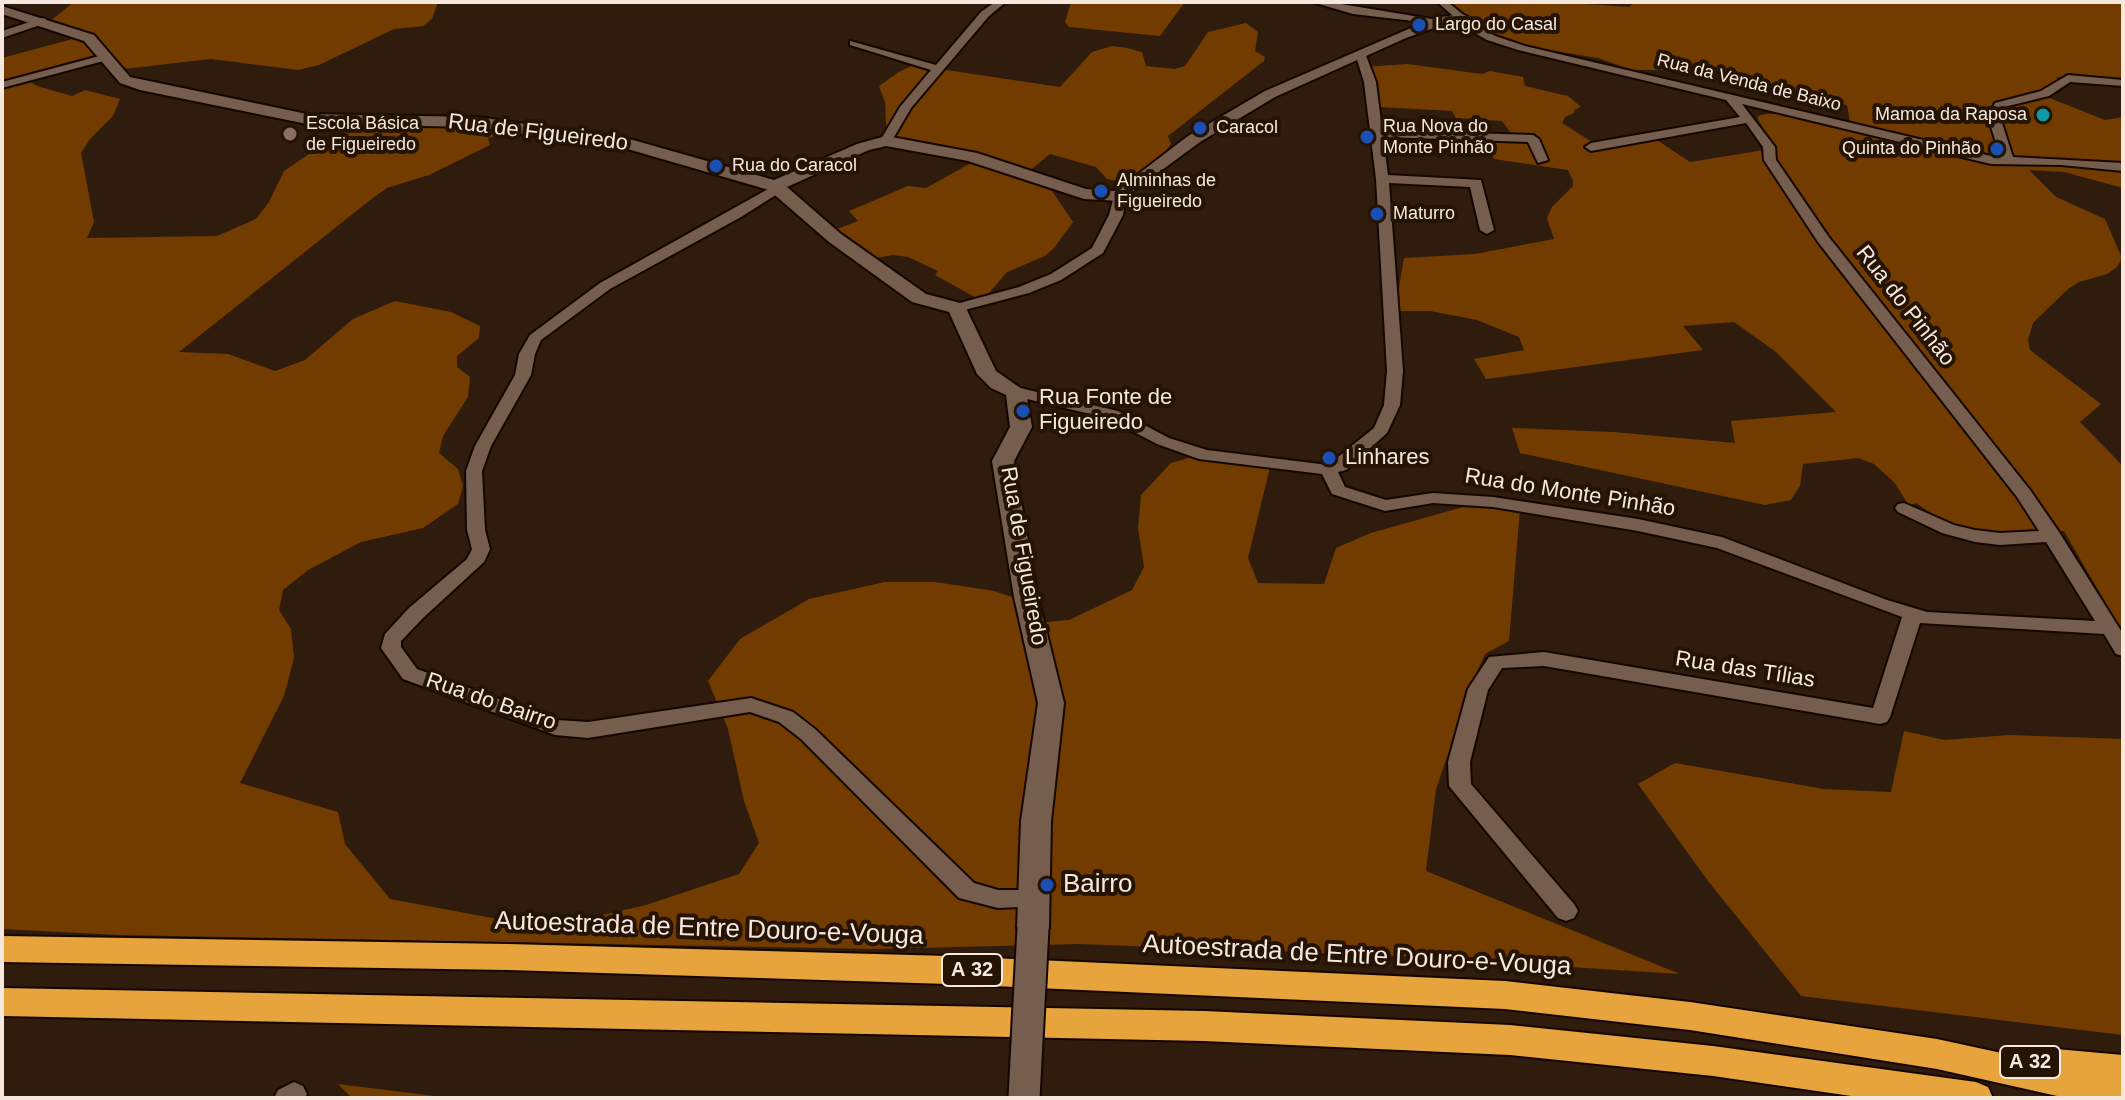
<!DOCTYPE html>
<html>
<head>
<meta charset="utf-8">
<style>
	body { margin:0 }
	#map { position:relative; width:2125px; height:1100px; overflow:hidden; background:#2f1c0d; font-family:Arial,sans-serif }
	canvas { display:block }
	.frame { position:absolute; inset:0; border:4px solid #f6e8de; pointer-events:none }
</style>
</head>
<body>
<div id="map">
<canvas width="2125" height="1100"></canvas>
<div class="frame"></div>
</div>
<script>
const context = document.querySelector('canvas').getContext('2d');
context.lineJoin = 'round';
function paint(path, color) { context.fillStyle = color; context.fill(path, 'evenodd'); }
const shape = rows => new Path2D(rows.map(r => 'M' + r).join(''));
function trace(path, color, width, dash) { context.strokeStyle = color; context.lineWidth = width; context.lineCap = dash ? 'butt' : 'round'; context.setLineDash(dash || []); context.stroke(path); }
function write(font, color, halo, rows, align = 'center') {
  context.font = font + ' Arial,sans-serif'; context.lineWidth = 8; context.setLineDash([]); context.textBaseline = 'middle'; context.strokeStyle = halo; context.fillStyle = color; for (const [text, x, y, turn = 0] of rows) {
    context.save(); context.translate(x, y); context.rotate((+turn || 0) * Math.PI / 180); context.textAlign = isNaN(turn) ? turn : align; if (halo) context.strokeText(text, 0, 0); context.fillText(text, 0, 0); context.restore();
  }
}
const forest = shape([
	[74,2,438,2,432,19,423,26,394,29,319,65,298,70,211,59,115,70,101,62,33,78,32,83,37,86,72,96,85,90,120,99,113,116,90,139,81,153,94,222,87,238,217,236,256,219,269,202,284,171,346,129,457,124,509,132,488,138,490,145,429,175,387,188,374,197,179,352,228,354,275,371,305,360,353,319,395,301,451,312,480,326,479,338,457,356,457,367,470,377,468,397,443,436,439,453,458,469,463,486,458,504,423,528,361,542,308,570,283,590,279,610,291,629,294,658,284,696,240,783,338,812,345,844,390,899,546,928,646,905,739,874,759,843,744,801,728,729,708,681,740,639,809,599,885,582,935,582,994,591,1018,599,1046,622,1069,620,1132,590,1144,567,1138,528,1141,495,1171,463,1195,456,1271,463,1248,558,1258,583,1324,584,1336,548,1371,533,1463,507,1520,509,1509,641,1485,654,1475,676,1436,789,1426,871,1680,974,1396,956,1078,944,876,949,120,935,2,929,2,58,80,37,49,22],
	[1071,2,1185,2,1160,36,1069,27,1065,22],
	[1450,2,1558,2,1629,7,1635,2,2123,2,2123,83,2056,77,2058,81,2042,95,2105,120,2123,117,2123,188,2064,172,2029,170,2056,197,2105,219,2122,258,2117,267,2107,274,2079,282,2068,289,2033,323,2028,340,2030,350,2101,404,2080,422,2123,466,2123,633,2064,531,2006,534,1970,532,1932,514,1916,503,1909,506,1895,483,1874,464,1858,458,1803,464,1800,486,1791,500,1765,505,1520,453,1512,428,1613,432,1735,443,1731,421,1836,412,1776,352,1734,322,1683,326,1703,350,1486,379,1474,359,1524,350,1519,337,1477,320,1430,311,1395,311,1404,258,1475,254,1554,239,1547,218,1552,207,1573,186,1573,181,1568,170,1494,159,1489,148,1493,140,1513,136,1502,121,1456,118,1452,111,1379,107,1364,67,1407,64,1482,74,1490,71,1523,77,1525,86,1568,96,1581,107,1574,110,1574,113,1565,117,1562,123,1603,149,1657,140,1690,162,1776,148,1758,120,1758,116,1766,114,1780,113,1849,130,1850,122,1847,105,1729,80,1738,76,1705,63,1678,70,1632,70,1598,58,1532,47,1488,31],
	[1246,23,1258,32,1255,51,1265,57,1264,61,1168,136,1171,144,1158,161,1125,183,1107,179,1096,167,1050,154,1022,177,1052,191,1073,222,1054,248,1045,256,1007,272,982,301,935,275,938,271,908,257,893,255,870,259,832,231,858,221,849,211,908,186,926,188,980,158,887,141,885,102,879,86,899,72,913,65,1060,87,1092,52,1112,46,1127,48,1142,52,1146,66,1175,69,1185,66,1208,32],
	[1904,731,1944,740,2009,735,2123,739,2123,1035,1801,996,1708,881,1638,784,1675,763,1824,789,1891,792],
	[338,1084,451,1098,352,1098]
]);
const street = shape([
	[995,2,1006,2,989,16,911,108,890,144,882,144,880,141,900,107,931,70,850,45,850,41,936,65,981,12,995,2],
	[1312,2,1329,2,1444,21,1439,24,1353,14,1312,2],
	[1437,2,1448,2,1467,18,1458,20,1437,2],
	[42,18,46,19,46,23,2,38,2,31,42,18],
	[1464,23,1472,23,1495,36,1525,46,1991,156,2000,156,1988,117,1995,103,2041,91,2068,75,2123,80,2123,86,2070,82,2049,96,2004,107,2000,117,2013,157,2123,163,2123,171,2061,165,1991,164,1742,104,1775,147,1776,160,1828,236,2030,490,2059,532,2123,634,2123,656,2116,654,2104,634,1920,623,1890,717,1887,722,1880,724,1544,666,1502,668,1488,690,1470,762,1471,784,1574,904,1578,911,1574,918,1566,921,1558,918,1449,786,1448,762,1468,689,1489,657,1544,652,1873,708,1902,617,1717,548,1638,531,1493,507,1433,503,1385,511,1332,494,1322,474,1199,459,1157,444,1107,418,1010,395,1008,392,1016,387,1118,411,1169,438,1207,450,1328,465,1374,428,1384,405,1387,371,1376,179,1364,82,1355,53,1360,50,1365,53,1376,82,1382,130,1533,135,1539,139,1548,160,1538,163,1528,142,1383,137,1388,175,1481,180,1494,230,1487,234,1480,230,1470,187,1389,183,1403,371,1400,405,1387,433,1346,470,1338,472,1345,487,1386,500,1433,493,1493,497,1638,519,1722,537,1887,600,1927,612,2095,621,2046,542,2000,545,1975,542,1942,533,1898,512,1895,508,1898,504,1904,503,1954,525,1975,530,2000,533,2039,531,2017,497,1818,242,1764,160,1763,147,1746,123,1591,151,1585,147,1591,143,1740,117,1726,100,1518,50,1487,40,1464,27,1464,23],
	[107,54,111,55,111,59,2,88,2,82,107,54],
	[777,184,783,188,782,191,741,217,610,289,541,340,535,354,531,375,491,446,482,471,485,530,490,549,484,562,423,618,401,641,401,647,417,669,557,720,588,722,751,698,793,712,815,729,974,883,998,890,1033,890,1041,892,1044,899,1041,906,998,908,959,898,801,739,779,722,750,712,588,738,555,735,403,679,381,648,385,634,409,608,467,559,472,549,467,530,466,471,475,446,515,375,519,354,530,335,600,283,777,184],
	[1120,192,1126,196,1123,215,1103,253,1061,280,1029,293,957,312,952,311,952,305,1019,287,1051,274,1092,248,1109,215,1114,196,1120,192],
	[294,1082,303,1086,307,1094,305,1098,274,1098,278,1090,294,1082]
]);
const secondary = shape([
	[2,6,94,35,130,77,307,114,478,117,633,140,774,180,857,144,886,136,977,153,1086,189,1116,191,1188,136,1265,91,1434,18,1462,14,1477,21,1473,28,1468,29,1463,28,1461,22,1442,25,1406,38,1275,97,1200,142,1120,201,1084,199,968,161,886,146,869,150,787,187,841,234,926,294,964,304,996,371,1026,392,1032,427,1014,461,1038,597,1064,703,1051,821,1049,928,1044,937,1033,941,1022,937,1017,928,1021,821,1038,703,1014,597,992,461,1010,427,1006,395,991,388,977,374,949,312,912,302,829,242,769,190,631,150,478,127,307,124,140,90,120,83,84,41,2,14,2,6]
]);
const highway = shape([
	[2,936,509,944,948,956,1505,981,1690,1002,1937,1039,2020,1057,2022,1051,2034,1047,2123,1055,2123,1098,2066,1098,1937,1069,1690,1030,1505,1009,948,984,509,970,2,962,2,936],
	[2,988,1204,1011,1510,1025,1713,1046,1976,1082,1988,1087,1993,1098,1865,1098,1713,1076,1510,1055,1204,1041,2,1016,2,988]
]);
const secondaryBridge = shape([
	[1024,1098,1033,928]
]);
const markers = [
	[1419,25,8,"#1a4fb4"],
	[2043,115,8,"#0f9aa8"],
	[1200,128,8,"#1a4fb4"],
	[290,134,8,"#8d6e63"],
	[1367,137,8,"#1a4fb4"],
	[1997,149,8,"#1a4fb4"],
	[716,166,8,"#1a4fb4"],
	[1101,191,8,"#1a4fb4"],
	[1377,214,8,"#1a4fb4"],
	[1023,411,8,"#1a4fb4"],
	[1329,458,8,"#1a4fb4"],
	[1047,885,8,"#1a4fb4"]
];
const farPoinames = [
	["Largo do Casal",1435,25],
	["Mamoa da Raposa",2027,115,"right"],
	["Escola Básica",306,124],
	["de Figueiredo",306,145],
	["Rua Nova do",1383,127],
	["Monte Pinhão",1383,148],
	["Caracol",1216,128],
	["Quinta do Pinhão",1981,149,"right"],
	["Rua do Caracol",732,166],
	["Alminhas de",1117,181],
	["Figueiredo",1117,202],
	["Maturro",1393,214]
];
const farStreetnames = [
	["Rua da Venda de Baixo",1749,83,14]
];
const shields = [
	[972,970,60],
	[2030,1062,60]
];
const shieldNames = [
	["A 32",972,970],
	["A 32",2030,1062]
];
const streetNames = [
	["Rua de Figueiredo",538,133,7],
	["Rua do Pinhão",1905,306,52],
	["Rua do Monte Pinhão",1570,493,9],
	["Rua de Figueiredo",1023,556,80],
	["Rua das Tílias",1745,670,9],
	["Rua do Bairro",491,702,19]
];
const poiNames = [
	["Rua Fonte de",1039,398],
	["Figueiredo",1039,423],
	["Linhares",1345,458]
];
const nearPoinames = [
	["Bairro",1063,885]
];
const nearStreetnames = [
	["Autoestrada de Entre Douro-e-Vouga",709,929,2],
	["Autoestrada de Entre Douro-e-Vouga",1357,956,3]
];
paint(forest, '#723c00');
trace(street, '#160600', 4);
trace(secondary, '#160600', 4);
trace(highway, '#160600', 4);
paint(street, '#755e4d');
paint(secondary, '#755e4d');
paint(highway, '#e7a33c');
trace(secondaryBridge, '#160600', 35, []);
trace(secondaryBridge, '#755e4d', 31);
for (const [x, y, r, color] of markers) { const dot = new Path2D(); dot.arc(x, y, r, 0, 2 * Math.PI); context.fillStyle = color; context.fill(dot); trace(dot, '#251304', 3); }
write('18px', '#f6e8de', '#251304', farPoinames, 'left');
write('18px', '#f6e8de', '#251304', farStreetnames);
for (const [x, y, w] of shields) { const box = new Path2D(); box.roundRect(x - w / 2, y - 16, w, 32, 6); context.fillStyle = '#251304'; context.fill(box); trace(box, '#f6e8de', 2); }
write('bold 20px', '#f6e8de', null, shieldNames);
write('22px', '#f6e8de', '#251304', streetNames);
write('22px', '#f6e8de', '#251304', poiNames, 'left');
write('26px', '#f6e8de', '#251304', nearPoinames, 'left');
write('26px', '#f6e8de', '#251304', nearStreetnames);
</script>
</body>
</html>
